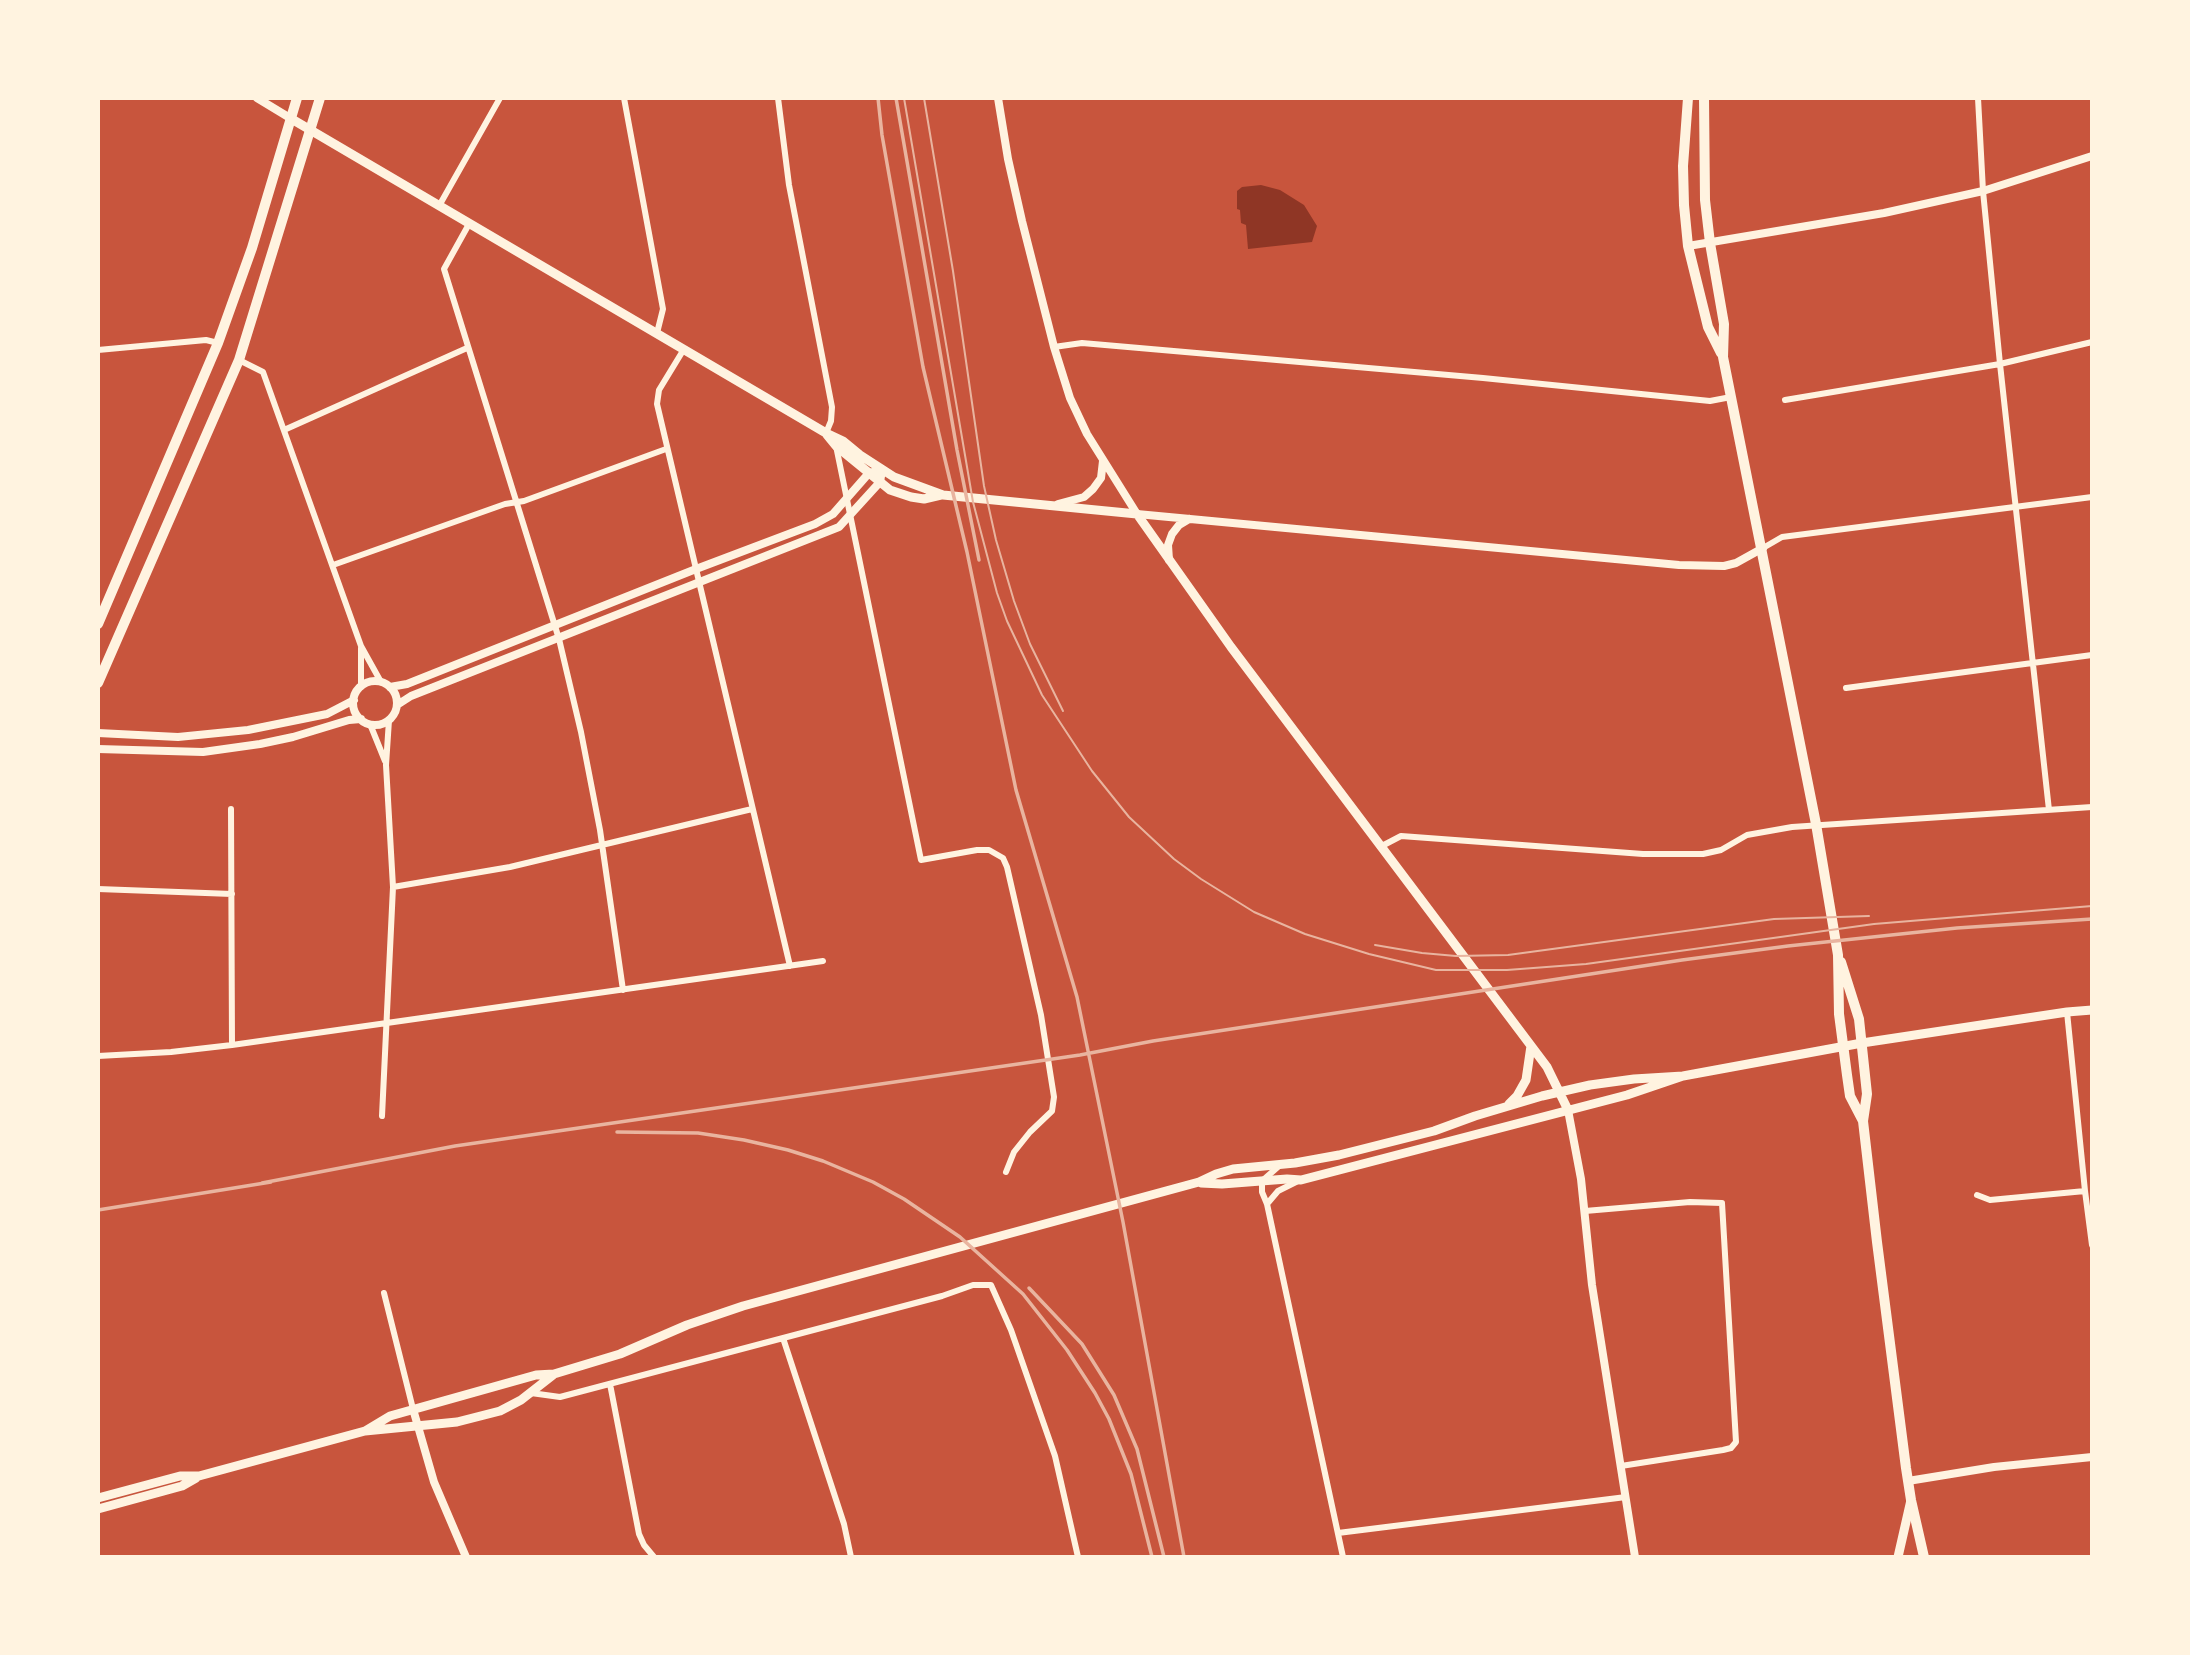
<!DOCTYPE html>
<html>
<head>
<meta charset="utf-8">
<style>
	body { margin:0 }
	#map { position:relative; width:2190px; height:1655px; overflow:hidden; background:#c8553d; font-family:Literata,serif }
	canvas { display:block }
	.frame { position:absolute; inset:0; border:100px solid #fff3e0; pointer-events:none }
</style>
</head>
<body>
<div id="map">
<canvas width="2190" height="1655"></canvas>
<div class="frame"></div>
</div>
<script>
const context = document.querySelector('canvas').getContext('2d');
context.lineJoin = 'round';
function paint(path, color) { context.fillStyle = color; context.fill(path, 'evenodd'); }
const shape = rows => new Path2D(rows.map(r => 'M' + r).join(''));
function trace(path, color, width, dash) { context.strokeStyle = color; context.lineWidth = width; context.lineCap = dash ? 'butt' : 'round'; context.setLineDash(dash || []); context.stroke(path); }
const water = shape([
	[1261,185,1280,190,1304,205,1317,226,1312,242,1248,249,1246,225,1241,223,1240,210,1237,209,1237,191,1242,187]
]);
const minor = shape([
	[624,98,663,309,657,333],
	[778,98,789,185,832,407,831,421,826,433],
	[1978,98,1983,191,2000,364,2049,810],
	[439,206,500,98],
	[469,224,444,269,559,639,581,732,600,830,623,990],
	[1054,347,1082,343,1483,378,1710,401,1731,397],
	[684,349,659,390,657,404,790,966],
	[98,350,206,340,218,343],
	[239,360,263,372,361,646,381,682],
	[1785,400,2000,364,2092,342],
	[284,430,467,348],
	[836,446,921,860,977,850,989,850,1003,858,1007,867,1041,1015,1054,1097,1052,1111,1030,1132,1014,1152,1006,1172],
	[1763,548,1782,537,2092,497],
	[333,565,505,504,524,501,666,449],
	[361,648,361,687],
	[1846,688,2092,655],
	[370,724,385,761],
	[231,809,232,1045],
	[1380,847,1401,836,1643,854,1703,854,1721,850,1747,835,1792,827,2092,807],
	[393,887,510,867,752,809],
	[98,889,232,894],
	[98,1056,171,1052,232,1045,823,961],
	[382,1116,393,887,386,765,389,720],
	[1279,1166,1262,1181,1262,1192,1267,1204,1343,1557],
	[2085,1191,2092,1245],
	[1977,1195,1990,1200,2085,1191,2067,1012],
	[1267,1204,1278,1191,1298,1181],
	[1585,1211,1690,1202,1722,1203,1736,1442,1731,1448,1723,1450,1621,1466],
	[384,1293,413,1409],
	[783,1338,844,1524,851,1557],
	[610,1384,639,1534,644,1545,654,1557],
	[531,1393,560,1397,942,1296,973,1285,991,1285,1011,1330,1055,1456,1078,1557],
	[1338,1533,1626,1497]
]);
const tertiary = shape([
	[257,98,290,118],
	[998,98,1008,159,1022,221,1054,347,1070,398,1087,434,1137,514,1679,565,1724,566,1736,563,1763,548],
	[1688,246,1884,213,1983,191,2092,156],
	[1058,504,1084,497,1093,489,1101,478,1103,461],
	[1169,560,1168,545,1172,534,1179,525,1189,519],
	'353 703a22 22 0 1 1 44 0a22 22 0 1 1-44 0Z',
	[390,687,407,684,696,569,815,524,833,514,869,473,882,470,880,482,839,527,411,696,397,705],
	[98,733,178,737,248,730,327,714,354,700],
	[98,749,203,752,260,744,293,737,349,720,361,719],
	[1568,1110,1581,1179,1592,1285,1635,1557],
	[413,1409,434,1482,466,1557],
	[1908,1481,1994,1467,2092,1457]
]);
const secondary = shape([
	[290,118,826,433,843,441,860,455,894,477,943,495,1137,514,1231,647,1547,1067,1568,1110],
	[827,435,836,446,890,490,911,497,924,499,941,495],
	[1509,1104,1517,1096,1526,1080,1531,1046],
	[1201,1183,1222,1184,1287,1179,1301,1180,1627,1095,1683,1076,1862,1043,2067,1012,2092,1010],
	[365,1431,390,1416,536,1375,554,1374,620,1354,687,1325,743,1306,1199,1182,1216,1174,1233,1169,1295,1163,1339,1155,1434,1131,1475,1116,1542,1096,1590,1085,1634,1079,1683,1076],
	[98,1498,180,1476,199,1476,365,1431,457,1422,500,1411,521,1400,553,1375],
	[98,1509,182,1486,196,1478],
	[1898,1557,1911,1500]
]);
const primary = shape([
	[1688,98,1683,166,1684,205,1688,246,1708,327,1721,353],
	[1704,98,1705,200,1710,243,1724,324,1723,357,1816,824,1838,955,1839,1014,1847,1075,1850,1096,1863,1121],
	[98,624,218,343,252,248,297,98],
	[98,683,239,360,320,98],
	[1841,962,1859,1019,1867,1094,1863,1121,1877,1242,1906,1468,1911,1500,1924,1557]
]);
const tram = shape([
	[904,98,973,502,997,593,1007,621,1042,695,1092,771,1129,817,1174,859,1201,879,1254,912,1305,934,1369,954,1436,970,1507,970,1586,964,1874,924,2092,906],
	[924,98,953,271,984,486,996,540,1014,601,1030,644,1063,711],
	[1375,945,1422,953,1456,956,1508,955,1774,919,1869,916]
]);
const rail = shape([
	[878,98,882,135,923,367,967,552,1016,790,1077,997,1123,1222,1184,1557],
	[896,98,957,450,979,560],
	[617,1132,698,1133,744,1140,788,1150,823,1161,873,1182,904,1199,960,1237,1023,1294,1067,1350,1095,1393,1109,1419,1131,1474,1152,1557],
	[262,1183,455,1146,1080,1055,1153,1041,1682,960,1788,946,1957,928,2092,919],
	[98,1210,271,1182],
	[1029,1288,1082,1344,1114,1395,1137,1449,1164,1557]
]);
paint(water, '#8f3625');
trace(minor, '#fff3e0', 6);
trace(tertiary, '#fff3e0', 8);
trace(secondary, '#fff3e0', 9);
trace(primary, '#fff3e0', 10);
trace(tram, '#e9b49f', 2);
trace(rail, '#e9b49f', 3.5);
</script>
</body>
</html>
